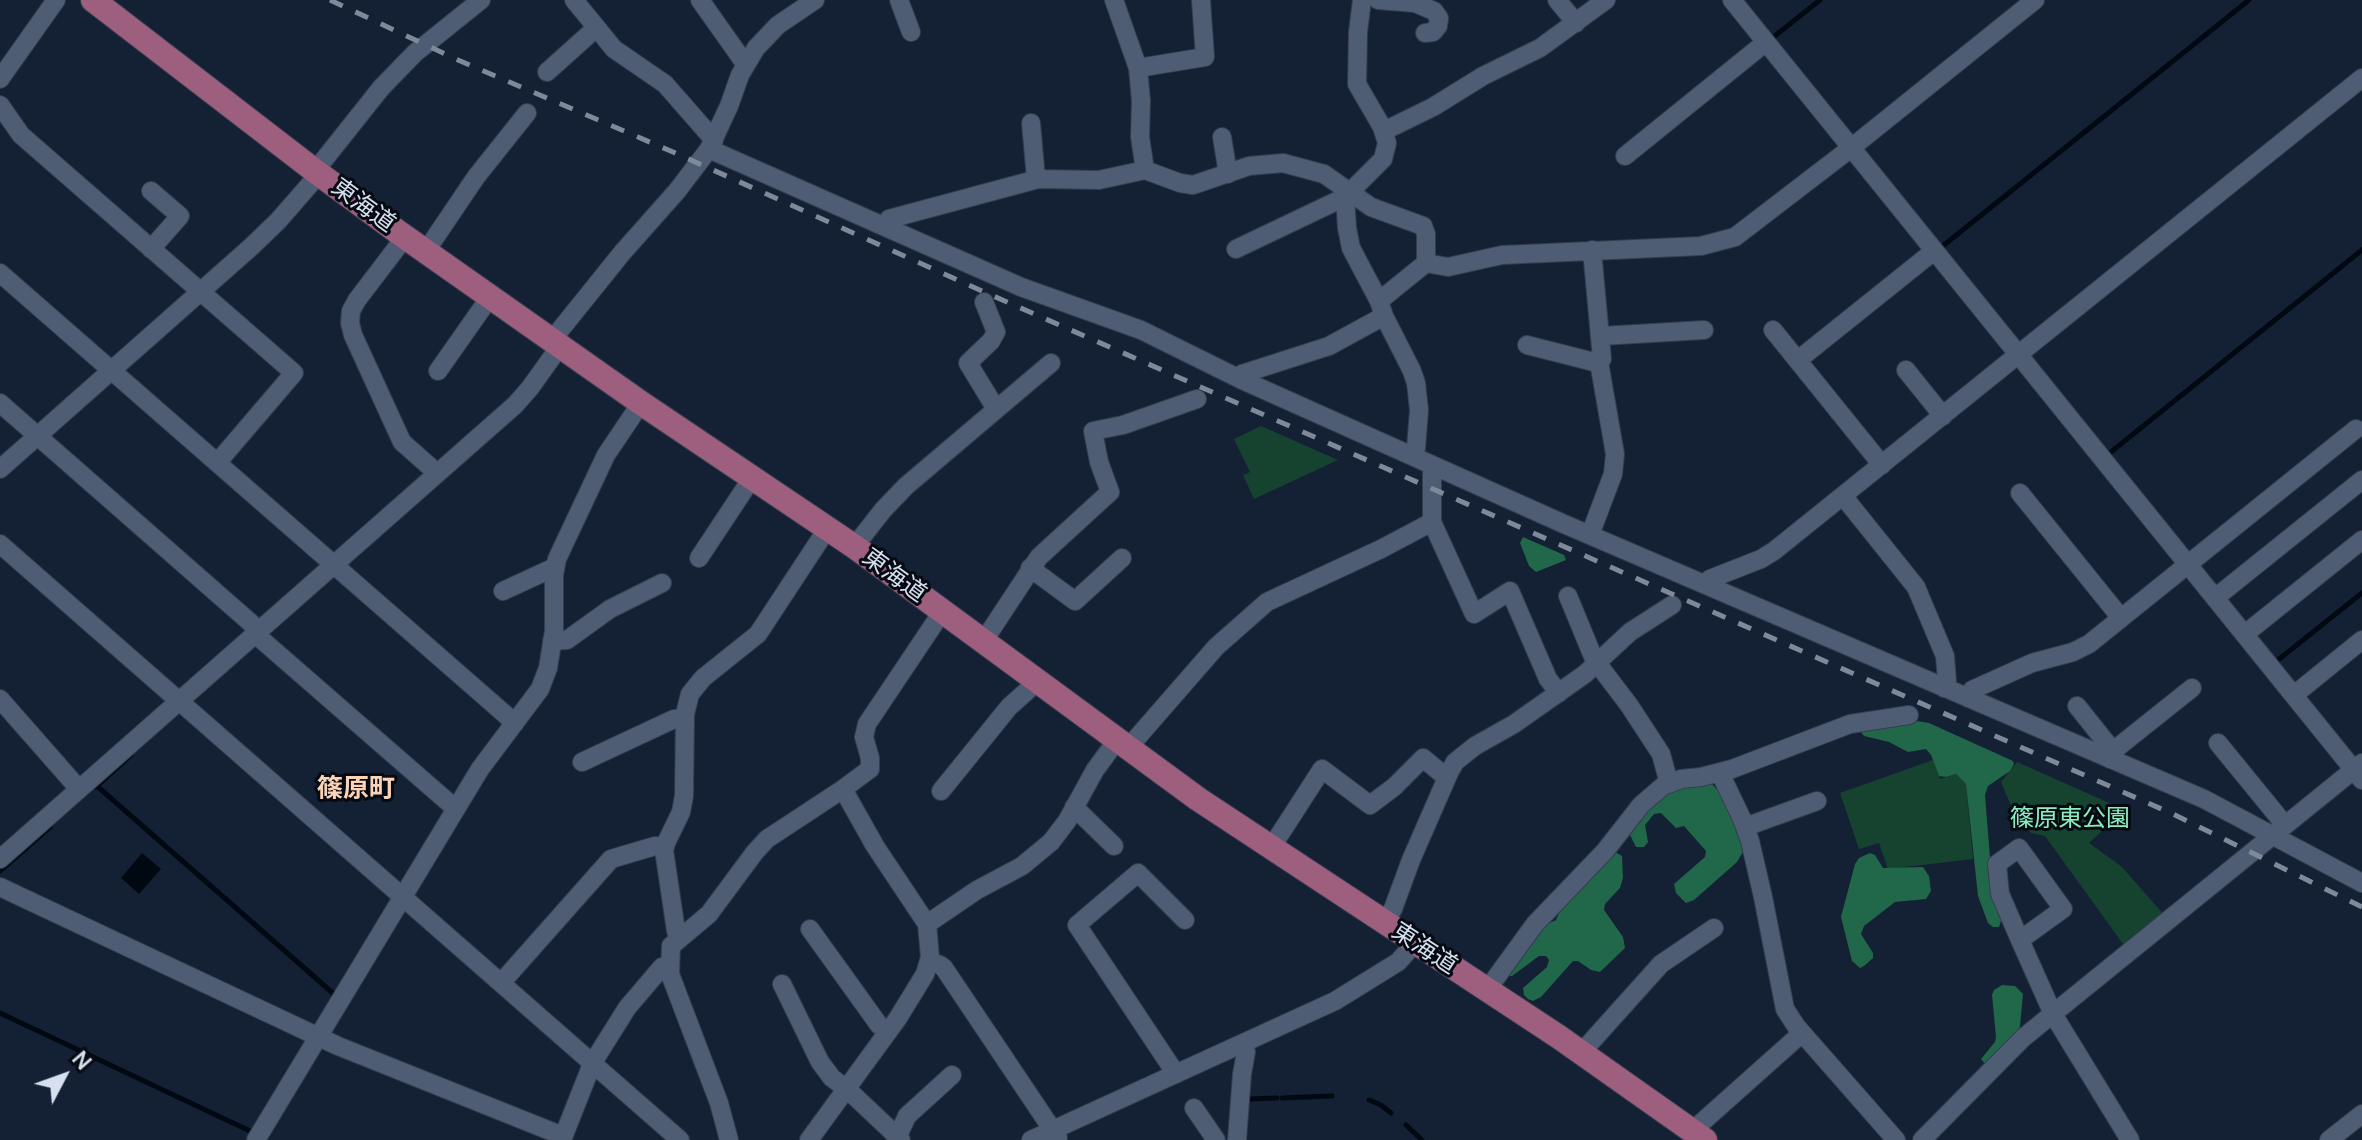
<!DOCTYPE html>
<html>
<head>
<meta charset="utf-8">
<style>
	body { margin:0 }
	#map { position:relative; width:2362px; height:1140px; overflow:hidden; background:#142135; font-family:Manrope,sans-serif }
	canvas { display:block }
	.north { position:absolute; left:24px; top:1036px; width:80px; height:80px; -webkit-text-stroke:6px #060a13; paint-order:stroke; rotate:49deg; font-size:22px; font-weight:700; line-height:32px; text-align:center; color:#d7e0ee }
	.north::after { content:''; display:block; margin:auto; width:28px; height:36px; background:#d7e0ee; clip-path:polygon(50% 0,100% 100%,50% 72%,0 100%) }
</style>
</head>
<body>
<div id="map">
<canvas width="2362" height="1140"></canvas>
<div class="north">N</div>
</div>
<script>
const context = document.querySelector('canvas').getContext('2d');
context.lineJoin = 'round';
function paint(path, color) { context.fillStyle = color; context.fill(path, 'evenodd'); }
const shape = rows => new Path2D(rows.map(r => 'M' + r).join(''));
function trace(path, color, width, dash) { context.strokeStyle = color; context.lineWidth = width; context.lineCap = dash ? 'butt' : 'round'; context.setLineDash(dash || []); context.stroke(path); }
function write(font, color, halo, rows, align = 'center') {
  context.font = font + ' Manrope,"Noto Sans JP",sans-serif'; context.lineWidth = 6; context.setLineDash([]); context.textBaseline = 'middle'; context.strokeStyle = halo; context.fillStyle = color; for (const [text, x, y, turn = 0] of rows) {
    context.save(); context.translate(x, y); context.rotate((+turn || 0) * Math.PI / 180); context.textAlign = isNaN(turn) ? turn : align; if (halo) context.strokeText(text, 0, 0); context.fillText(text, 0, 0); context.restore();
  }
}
const green = shape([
	[1261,426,1338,460,1254,499,1243,475,1250,472,1234,439],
	[1933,760,1940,779,1956,774,1966,784,1973,859,1888,869,1879,843,1859,849,1840,793],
	[2017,762,2125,810,2089,843,2122,867,2165,916,2126,948,2045,836,2031,833,2012,808,2001,782]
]);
const forest = shape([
	[1523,537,1564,555,1566,560,1536,572,1529,566,1520,543],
	[1910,720,1929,723,2013,761,2014,764,2010,771,1988,786,1985,795,1993,896,2002,918,1999,927,1993,927,1988,923,1978,896,1966,784,1956,774,1946,777,1939,776,1931,755,1926,749,1908,752,1889,742,1864,736,1860,731],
	[1704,783,1712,784,1725,798,1744,850,1737,862,1694,900,1686,903,1676,893,1674,884,1705,857,1706,851,1684,826,1676,828,1661,813,1654,814,1645,825,1648,842,1644,847,1636,847,1629,833,1630,830,1666,791],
	[1615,852,1622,856,1623,878,1620,888,1605,904,1604,910,1623,937,1625,948,1600,972,1591,970,1578,961,1573,961,1541,997,1533,1001,1528,999,1524,995,1523,988,1547,967,1549,960,1546,956,1539,956,1512,976,1507,976,1543,926,1556,920,1562,906],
	[1870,853,1875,855,1883,868,1923,867,1929,876,1931,891,1926,899,1895,902,1864,926,1861,934,1873,953,1873,958,1864,966,1860,968,1852,961,1841,917,1855,864,1859,858],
	[2002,985,2015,986,2023,994,2020,1026,2018,1033,1985,1064,1981,1059,1995,1042,1996,1037,1992,995,1994,990]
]);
const water = shape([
	[142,853,161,869,139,894,121,878]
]);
const stream = shape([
	[1771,39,1820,0],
	[1939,249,2249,0],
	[2106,456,2362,250],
	[2278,660,2362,593],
	[97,786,335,995],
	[96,787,131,755],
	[0,871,50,827],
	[0,1013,252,1132],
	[1282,1098,1332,1096],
	[1248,1099,1277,1098],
	[1369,1100,1381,1105,1391,1113],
	[1406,1125,1422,1140]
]);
const minor = shape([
	[574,0,614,49,665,84,714,140],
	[700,0,746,65],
	[899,0,911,32],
	[1114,0,1138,68,1141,101,1140,137,1145,170],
	[1362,0,1358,32,1357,84,1382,127,1387,143,1383,159,1345,197,1347,228,1351,248,1379,301,1384,316,1412,371,1416,383,1419,410,1416,448,1413,456],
	[1378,0,1415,3,1434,11,1439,18,1438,26,1433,32,1425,33],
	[1557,0,1576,23],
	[1732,0,2362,780],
	[1138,68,1205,57,1201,0],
	[547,72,596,28],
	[0,79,56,0],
	[0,105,21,135,294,373,217,463],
	[1031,123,1036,179],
	[1384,131,1433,107,1483,76,1540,48,1606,0],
	[1222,137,1228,174],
	[709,149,729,106,740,75,756,48,778,25,815,0],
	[1625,156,1766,42],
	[315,171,381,88,415,53,481,0],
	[151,191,180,216,151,249],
	[885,227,889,219,1038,179,1099,180,1145,170,1180,183,1193,185,1249,166,1283,163,1324,174,1371,207,1423,226,1426,234,1426,263],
	[405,237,357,300,351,311,350,323,353,335,402,442,437,473],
	[1236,249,1345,197],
	[426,251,476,177,527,113],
	[0,273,515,723],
	[1379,301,1426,263,1448,267,1502,255,1701,246,1735,237,1851,148,2035,0],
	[984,302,996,332,991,341,968,363,996,409],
	[1773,330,1882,465],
	[1601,336,1704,330],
	[552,340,622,253,677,191,709,149,1021,287,1141,330,1240,379,1564,524,2204,799,2362,883],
	[1527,345,1594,362,1602,359,1592,250],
	[1798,360,1934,251],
	[1906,370,1943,416],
	[438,371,490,297],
	[1240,379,1242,374,1329,346,1384,316],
	[0,403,252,624,262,640,456,809],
	[1432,465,1432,522,1474,614,1510,591,1548,679,1559,693],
	[0,469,251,247,278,221,319,174],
	[2020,493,2121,618],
	[1843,496,1916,587,1945,656,1947,681,1944,688],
	[1590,535,1613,474,1615,454,1599,362],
	[0,544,680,1140],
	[854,547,883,510,906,486,1051,363],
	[699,558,752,478],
	[1030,568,1075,601,1122,558],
	[1707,585,1710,579,1761,559,1774,551,2362,78],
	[503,591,555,567],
	[1568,596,1594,659,1629,705,1661,754,1669,783],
	[2215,598,2362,480],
	[2245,634,2362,540],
	[552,641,567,640,610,609,662,583],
	[983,642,1039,557,1110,492,1099,462,1093,431,1123,425,1197,399],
	[2294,695,2362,640],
	[1968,698,1972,690,2032,663,2073,652,2089,644,2356,429],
	[0,699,79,789],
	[2077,706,2113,751],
	[2218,743,2285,825],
	[1128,748,1216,647,1267,602,1381,549,1432,522],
	[2110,759,2113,751,2192,688],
	[582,762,674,719,685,719],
	[1720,773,1742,819,1750,841,1763,897,1785,1009,1796,1026,1896,1140],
	[941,791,1009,707,1028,690,1035,680],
	[1074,807,1114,846],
	[1745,827,1817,801],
	[1271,848,1322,769,1370,805,1394,787,1423,758,1447,778],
	[0,859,515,405,530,388,560,346],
	[0,887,338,1046,563,1136],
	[1384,922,1393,909,1411,860,1449,773,1455,762,1475,746,1514,724,1585,674,1630,632,1672,605],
	[927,924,977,890,1022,866,1051,842,1067,821,1095,770,1117,740],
	[810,929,879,1025,888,1032],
	[680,937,676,931,664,850,666,843,681,812,684,796,685,714,690,694,703,678,758,634,827,529],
	[2020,940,2063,909,2019,848,1997,864,2000,894,2020,940,2053,1014,2130,1140],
	[930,961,940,965,944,968,1058,1138],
	[501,983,611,859,655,846,665,847],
	[782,984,820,1062,832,1078,847,1089,901,1140],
	[1487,990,1535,924,1605,851,1641,805,1663,786,1681,779,1701,777,1732,769,1850,724,1909,715],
	[1581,1053,1661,964,1714,928],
	[1176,1074,1077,925,1138,873,1185,920],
	[1194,1108,1216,1140],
	[1694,1132,1700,1124,1802,1033],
	[256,1140,480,769,540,689,548,668,554,631,554,575,557,559,606,455,641,403],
	[562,1140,592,1064,627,1008,662,967,669,966],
	[729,1140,719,1103,670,974,671,946,709,914,755,852,767,839,843,789,870,769,870,758,864,737,867,724,942,612],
	[809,1140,898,1018,925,974,930,957,927,924,875,846,843,789],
	[896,1140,907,1116,952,1075],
	[1031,1140,1335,1001,1398,962,1415,943],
	[1237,1140,1242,1074,1246,1052,1243,1044],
	[1922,1140,2023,1038,2362,763],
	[2329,1140,2362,1114]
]);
const major = shape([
	[93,0,315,171,398,232,641,403,855,547,1198,799,1559,1037,1705,1140]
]);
const rail = shape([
	[330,0,458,60,673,152,982,291,2173,814,2362,907]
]);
const streetNames = [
	["東海道",363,206,36],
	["東海道",894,576,36],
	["東海道",1424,949,33]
];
const parkNames = [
	["篠原東公園",2070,819]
];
const neighbourhoodNames = [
	["篠原町",356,790]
];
paint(green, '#16432f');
paint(forest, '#216749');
paint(water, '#000912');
trace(stream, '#000912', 5);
trace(minor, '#353d4e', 20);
trace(major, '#353d4e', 26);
trace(minor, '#4e5d74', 18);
trace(major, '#9e5f7e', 24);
trace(rail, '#7e899a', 5, [14, 14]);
write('24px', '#d7e0ee', '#060a13', streetNames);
write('24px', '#8ceebe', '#060a13', parkNames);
write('bold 26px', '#fcd3b6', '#060a13', neighbourhoodNames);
</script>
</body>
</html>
